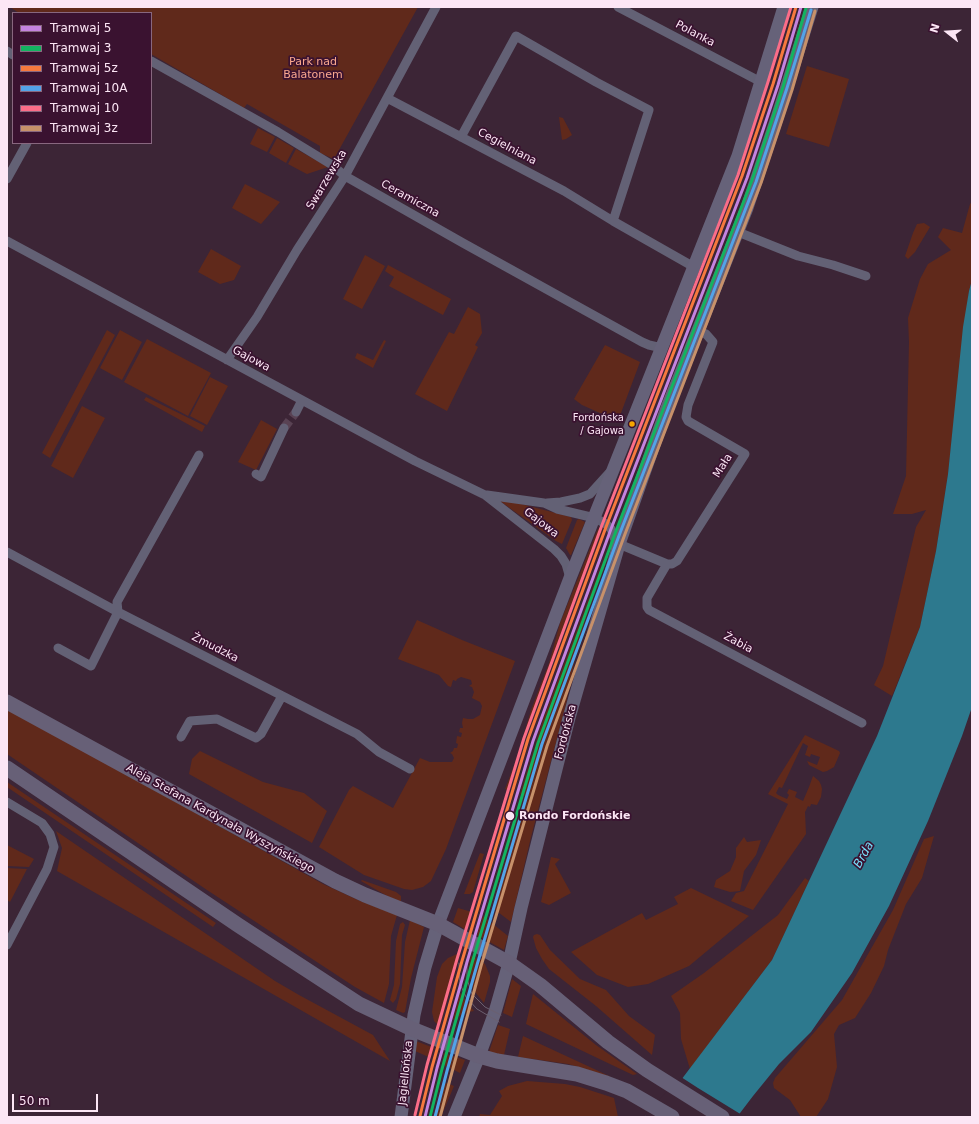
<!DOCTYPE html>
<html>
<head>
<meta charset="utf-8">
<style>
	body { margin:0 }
	#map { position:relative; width:979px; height:1124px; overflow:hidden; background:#3c2536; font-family:"DejaVu Sans",sans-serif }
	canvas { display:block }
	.frame { position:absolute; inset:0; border:8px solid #fce6f5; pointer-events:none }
	.legend { position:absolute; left:12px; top:12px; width:140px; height:132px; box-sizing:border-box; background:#3a1230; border:1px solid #88677f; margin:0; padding:5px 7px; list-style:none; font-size:12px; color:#fce6f5 }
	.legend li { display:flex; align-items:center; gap:8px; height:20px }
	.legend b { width:20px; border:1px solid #88677f }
	.north { position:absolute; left:927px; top:12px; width:40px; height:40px; -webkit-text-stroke:3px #3a1230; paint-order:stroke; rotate:287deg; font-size:11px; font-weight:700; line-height:16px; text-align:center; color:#fce6f5 }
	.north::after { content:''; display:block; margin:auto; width:14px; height:18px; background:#fce6f5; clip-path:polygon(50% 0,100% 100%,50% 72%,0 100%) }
	.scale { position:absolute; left:12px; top:1094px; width:86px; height:18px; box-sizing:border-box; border:2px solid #fce6f5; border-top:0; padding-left:5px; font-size:12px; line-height:14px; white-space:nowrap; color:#fce6f5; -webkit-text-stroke:3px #3a1230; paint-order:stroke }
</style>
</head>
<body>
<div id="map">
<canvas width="979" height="1124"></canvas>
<div class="frame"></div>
<ul class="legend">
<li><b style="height:5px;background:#c483df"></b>Tramwaj 5</li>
<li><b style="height:5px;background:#13b361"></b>Tramwaj 3</li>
<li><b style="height:5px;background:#f6793e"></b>Tramwaj 5z</li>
<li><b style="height:5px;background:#53a3e8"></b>Tramwaj 10A</li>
<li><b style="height:5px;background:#fb6d88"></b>Tramwaj 10</li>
<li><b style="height:5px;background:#c7916a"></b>Tramwaj 3z</li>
</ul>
<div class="north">N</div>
<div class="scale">50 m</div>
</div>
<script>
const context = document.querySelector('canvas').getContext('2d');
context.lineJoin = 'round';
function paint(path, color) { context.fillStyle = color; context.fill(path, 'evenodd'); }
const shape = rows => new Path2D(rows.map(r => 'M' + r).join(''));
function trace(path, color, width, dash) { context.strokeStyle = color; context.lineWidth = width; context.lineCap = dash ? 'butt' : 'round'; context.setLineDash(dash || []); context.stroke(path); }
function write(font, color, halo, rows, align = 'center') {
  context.font = font + ' "DejaVu Sans",sans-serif'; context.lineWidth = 3.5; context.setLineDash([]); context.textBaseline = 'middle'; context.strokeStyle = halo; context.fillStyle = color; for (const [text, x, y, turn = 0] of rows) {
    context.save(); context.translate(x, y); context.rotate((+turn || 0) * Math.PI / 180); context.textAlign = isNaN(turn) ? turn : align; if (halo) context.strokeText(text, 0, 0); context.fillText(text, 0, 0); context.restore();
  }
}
const green = shape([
	[10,7,418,7,334,159,320,153,320,146,247,104,244,108,151,54,151,13,19,13],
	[807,66,849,79,829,147,786,134],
	[559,117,563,118,572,135,566,139,562,140],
	[258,128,275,137,267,152,250,144],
	[277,138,294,148,286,163,269,153],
	[296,149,328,167,307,174,303,172,288,164],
	[245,184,280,202,261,224,232,208],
	[972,202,972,280,969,291,948,474,936,551,920,627,892,696,874,685,883,666,916,527,926,510,912,514,893,514,906,476,909,342,908,318,920,279,928,264,951,250,938,237,943,228,962,233,970,204],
	[924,223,930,227,915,252,908,259,905,256,913,233,917,224],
	[211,249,241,266,234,280,220,284,198,272],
	[365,255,385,266,362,309,343,299],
	[388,265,451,299,443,315,389,286,394,277,385,271],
	[468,307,480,314,482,333,475,345,478,347,447,411,415,394,449,332,454,334],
	[107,330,115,335,50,458,42,453],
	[120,330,142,342,122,380,100,368],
	[147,339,211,373,188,416,124,382],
	[384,340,386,341,373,368,355,358,357,353,373,360],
	[605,345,640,362,618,421,582,405,574,399],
	[210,377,228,386,207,425,190,416],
	[146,397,205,426,202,432,144,400],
	[82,406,105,418,73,478,51,466],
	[261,420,277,429,256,470,238,462],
	[498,498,571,517,572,520,562,544,556,541,497,499],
	[579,519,585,522,571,555,570,555,566,548,577,520],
	[600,527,603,528,530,724,508,790,505,789,517,758,531,710,549,663,560,623,597,531],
	[607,550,578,643,566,704,531,837,511,922,494,909,493,905,506,859,509,860,512,850,509,849,525,796,520,794,543,720],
	[417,620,462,640,515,661,446,849,431,881,423,887,412,890,404,889,364,875,319,847,349,790,353,786,393,808,420,758,430,762,452,762,454,758,452,754,450,753,453,751,454,748,457,748,458,744,456,743,457,736,461,737,462,733,459,732,460,728,463,728,462,723,463,718,468,719,473,719,480,715,482,706,480,702,472,698,474,692,472,687,469,686,472,684,471,680,461,677,457,679,456,681,453,680,451,687,448,686,439,675,398,659],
	[7,708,323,884,358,900,397,915,391,936,389,984,384,1003,355,987,207,890,7,754],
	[805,735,839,751,840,753,834,767,827,771,823,772,809,765,807,761,817,765,820,757,811,754,810,757,805,755,808,746,803,743,782,788,779,787,776,793,778,795,787,799,789,795,787,793,789,789,797,792,795,797,803,801,809,787,813,776,819,781,821,785,822,789,821,797,817,805,811,804,810,807,808,806,805,812,806,834,753,910,731,901,736,893,744,891,788,804,768,794],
	[200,751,263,782,304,793,327,811,312,843,189,774,192,759],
	[7,782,216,923,213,927,7,787],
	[56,831,275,981,299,995,373,1035,390,1061,57,871,62,848],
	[934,836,922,878,906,904,888,950,884,966,871,993,855,1018,839,1025,834,1034,837,1067,828,1099,816,1117,801,1117,790,1100,774,1088,773,1083,775,1078,842,1000,893,910,924,839],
	[744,837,747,842,761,840,756,855,744,871,740,891,730,892,714,887,716,880,730,871,736,857,736,848],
	[7,845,34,859,29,867,7,866],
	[480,853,484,854,473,892,470,894,464,894],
	[551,857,560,859,555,864,571,893,549,905,541,902],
	[7,868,27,869,10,902,7,900],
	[805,878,809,881,772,960,690,1069,681,1039,680,1013,671,996,704,973,778,915],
	[362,880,396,892,401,896,401,902,389,897,361,881],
	[691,888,749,916,689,966,648,984,628,987,597,975,571,952,642,913,646,920,678,904,674,897],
	[458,908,472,912,466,930,453,922],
	[483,916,508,936,504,950,477,935],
	[410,920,424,927,411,978,405,1012,403,1013,396,1010,402,987,405,942],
	[403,922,405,925,402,935,400,984,396,999,393,1003,390,1000,394,985,396,941,400,924],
	[537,934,540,935,550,950,580,979,606,990,629,1016,655,1035,652,1055,596,1006,549,969,542,959,536,948,533,937,534,935],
	[457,954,460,954,440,1027,434,1021,432,1012,437,977,442,964,448,958],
	[471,956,480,960,485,964,490,976,490,982,484,1003,475,992,471,983,469,966],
	[512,979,521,986,512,1017,503,1013],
	[460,993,474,1011,464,1013,453,1020],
	[533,994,596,1045,637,1074,633,1075,526,1024],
	[498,1025,510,1029,504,1055,489,1052],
	[523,1036,592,1068,611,1077,568,1064,518,1057],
	[416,1041,434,1048,431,1058,415,1051],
	[444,1053,465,1060,460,1073,442,1064],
	[527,1081,565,1084,580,1087,614,1098,618,1117,479,1117,480,1114,490,1115,502,1096,499,1091,508,1086],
	[447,1083,454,1086,441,1117,434,1117,441,1086]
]);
const water = shape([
	[972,280,972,707,962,736,928,821,889,906,852,973,811,1032,779,1064,753,1096,737,1117,644,1117,678,1084,772,960,877,736,920,627,936,551,942,513,948,474,963,327,969,291]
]);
const pier = shape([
	[681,1077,698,1088,742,1115,740,1117,648,1117,644,1115]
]);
const minorTunnel = shape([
	[284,428,296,412]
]);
const minor = shape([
	[618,7,761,82],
	[7,51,13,55],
	[151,61,278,132,332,165,345,176,463,243,642,342,649,345,662,348],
	[387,98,564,191,613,221,694,267],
	[461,137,516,36,596,82,649,110,613,221],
	[7,179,27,143],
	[738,232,798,256,833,265,866,276],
	[7,241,415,461,485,495,554,549,561,556,566,564,570,578],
	[227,360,257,317,297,250,345,176,436,7],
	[296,412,302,400],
	[256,474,261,477,284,428],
	[487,495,544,503,557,509,595,518,606,524,611,529,615,540,615,549],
	[547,503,561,502,580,498,590,494,609,473],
	[619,544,667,564,672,564,677,561,745,454,688,421,686,417,688,405,713,342,706,334,698,331],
	[7,552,118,612,357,734,379,752,410,769],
	[667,564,647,598,647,607,649,610,862,723],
	[58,648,91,666,118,612,117,602,199,455],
	[181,737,190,721,217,719,256,738,261,734,282,696],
	[7,802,42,823,50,834,54,847,47,869,7,945]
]);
const secondary = shape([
	[401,1117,414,1015,425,967,438,924,570,578,738,156,784,7],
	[454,1117,479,1056,495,1012,509,963,521,908,569,718,620,541,667,408,747,208,777,118,812,7]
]);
const primary = shape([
	[7,702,335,881,365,895,438,924,509,963,540,985,608,1042,647,1070,722,1117],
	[7,768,238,925,359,1004,412,1029,479,1056,497,1061,577,1074,606,1083,627,1091,672,1117]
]);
const tram = shape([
	[467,962,467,979,472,994,485,1007,501,1015],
	[459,963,460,984,466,997,477,1009,499,1022]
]);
const tram1 = shape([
	[425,1117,437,1068,467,962,533,741,611,529,747,178,778,85,801,7]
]);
const tram2 = shape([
	[430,1117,442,1069,472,963,538,743,616,531,752,180,783,87,806,8]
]);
const tram3 = shape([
	[420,1116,432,1067,462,961,528,739,606,527,742,176,773,84,796,7]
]);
const tram4 = shape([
	[435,1117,447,1071,477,965,542,744,620,533,756,182,787,88,811,10]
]);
const tram5 = shape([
	[415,1115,427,1065,457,959,524,738,602,525,738,175,768,82,791,7]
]);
const tram6 = shape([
	[440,1117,452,1072,481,966,547,746,625,534,761,183,792,90,815,11]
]);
const markers = [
	[632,424,3.5,"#f7a600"],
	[510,816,5,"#fce6f5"]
];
const busNames = [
	["Fordońska",624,418],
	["/ Gajowa",624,431]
];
const streetNames = [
	["Polanka",695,34,28],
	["Cegielniana",507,147,28],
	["Swarzewska",327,180,-59],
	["Ceramiczna",410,199,29],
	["Gajowa",251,359,28],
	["Mała",723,466,-58],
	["Gajowa",541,523,38],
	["Żabia",738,643,28],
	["Żmudzka",215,648,27],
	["Fordońska",566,732,-75],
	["Aleja Stefana Kardynała Wyszyńskiego",220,819,29],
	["Jagiellońska",406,1073,-84]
];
const parkNames = [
	["Park nad",313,62],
	["Balatonem",313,75]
];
const stopNames = [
	["Rondo Fordońskie",519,816]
];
const waterNames = [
	["Brda",864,855,-61]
];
paint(green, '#60291b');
paint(water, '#2d798e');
paint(pier, '#3c2536');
trace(minorTunnel, '#594253', 9, [9, 4.5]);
trace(minor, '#636175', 9);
trace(secondary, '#666279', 13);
trace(primary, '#676077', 15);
trace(tram, '#6b6070', 1);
trace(tram1, '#c483df', 3);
trace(tram2, '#13b361', 3);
trace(tram3, '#f6793e', 3);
trace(tram4, '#53a3e8', 3);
trace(tram5, '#fb6d88', 3);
trace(tram6, '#c7916a', 3);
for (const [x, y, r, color] of markers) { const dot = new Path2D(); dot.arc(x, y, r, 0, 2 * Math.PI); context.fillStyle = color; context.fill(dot); trace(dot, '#3a1230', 1.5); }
write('10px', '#fce6f5', '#3a1230', busNames, 'right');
write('11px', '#fce6f5', '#3a1230', streetNames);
write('11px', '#faa88e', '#3a1230', parkNames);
write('bold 11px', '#fce6f5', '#3a1230', stopNames, 'left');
write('italic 12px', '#77dffb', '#3a1230', waterNames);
</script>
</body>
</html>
